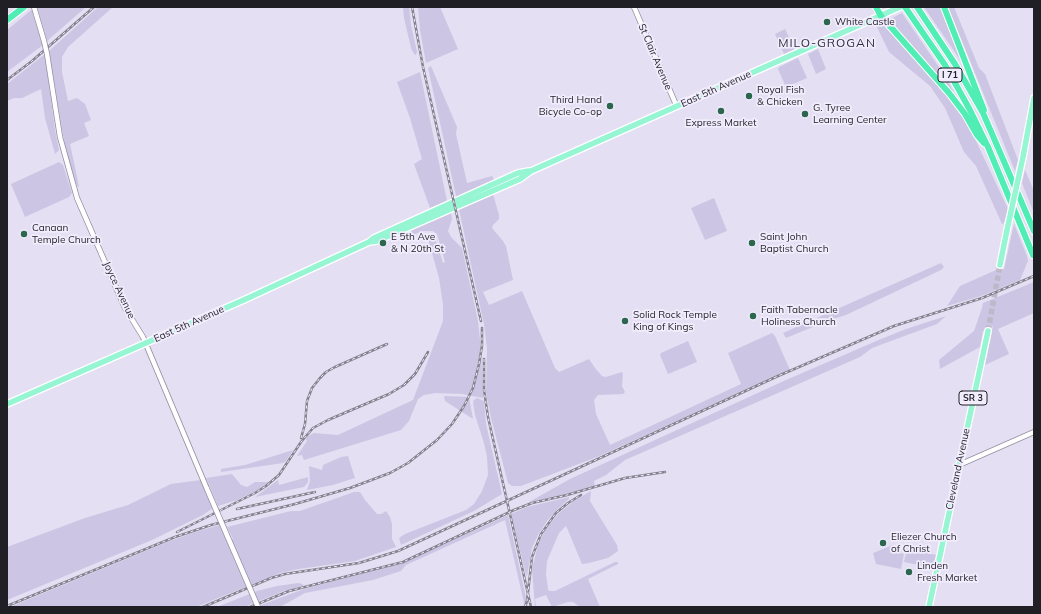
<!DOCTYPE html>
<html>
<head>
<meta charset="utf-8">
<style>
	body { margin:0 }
	#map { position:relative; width:1041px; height:614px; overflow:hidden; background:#e4dff3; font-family:Mulish,sans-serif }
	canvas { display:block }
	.frame { position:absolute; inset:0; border:8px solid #211f26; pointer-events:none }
</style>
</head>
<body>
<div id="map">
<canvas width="1041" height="614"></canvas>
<div class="frame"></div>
</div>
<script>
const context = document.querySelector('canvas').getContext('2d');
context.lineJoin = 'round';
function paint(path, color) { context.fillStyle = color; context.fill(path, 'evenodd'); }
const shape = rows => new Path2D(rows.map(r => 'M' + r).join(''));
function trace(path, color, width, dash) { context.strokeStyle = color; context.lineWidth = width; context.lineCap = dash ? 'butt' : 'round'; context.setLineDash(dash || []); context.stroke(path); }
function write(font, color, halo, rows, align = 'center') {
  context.font = font + ' Mulish,sans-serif'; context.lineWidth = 3.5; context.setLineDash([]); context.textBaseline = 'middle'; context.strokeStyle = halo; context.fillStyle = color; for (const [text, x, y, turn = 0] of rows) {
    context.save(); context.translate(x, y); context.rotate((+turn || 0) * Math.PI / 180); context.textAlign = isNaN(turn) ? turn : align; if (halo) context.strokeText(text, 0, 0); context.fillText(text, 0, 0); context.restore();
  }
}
const green = shape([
	[35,7,86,7,47,41,38,10,33,14,43,45,7,72,7,30],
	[98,7,113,7,68,47,62,57,62,72,68,101,77,98,85,104,91,120,84,123,89,136,70,144,79,186,78,187,75,181,65,147,49,51],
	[403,7,409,7,411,25,417,52,416,55,414,54,411,48,404,18],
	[418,7,440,7,458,49,426,63,420,30],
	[924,7,941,7,967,70,952,48],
	[948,7,954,7,979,68,985,74,1018,160,1015,171],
	[902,13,945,76,962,107,889,21,892,18],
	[880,23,885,24,953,102,968,124,1008,209,1004,223,1002,224,976,166,964,152,945,108,930,86,889,52,876,25],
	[785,29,795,50,784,54,775,34],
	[818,49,826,69,816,74,808,54],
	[45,54,55,130,59,150,55,154,45,118,41,89,22,98,14,98,7,101,7,84],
	[798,58,807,78,786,87,778,69,779,67],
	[431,66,457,127,456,134,467,183,492,176,495,181,462,195,465,207,493,194,499,215,499,219,493,225,492,228,503,241,506,246,513,280,483,292,489,305,522,291,555,368,559,372,589,359,595,368,602,376,606,377,622,372,623,374,622,386,625,392,623,394,598,395,594,400,596,414,610,445,741,384,728,353,772,333,775,336,790,370,597,457,521,486,512,486,508,483,491,418,486,393,487,348,484,324,428,68],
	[420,72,447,201,430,208,414,164,422,159,410,118,397,82],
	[59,162,63,165,72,193,69,197,25,217,11,184],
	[1025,170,1034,191,1034,213,1022,183],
	[714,198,727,231,705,240,691,208],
	[451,212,452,219,448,231,451,237,462,248,478,321,481,349,483,398,462,394,435,393,424,395,418,399,409,421,401,430,304,460,302,455,297,456,307,441,306,439,308,436,314,433,338,435,413,400,443,321,443,305,439,278,427,235,434,237,436,241,443,263,445,262,437,234,433,231,424,231,412,235,410,231],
	[1014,224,1027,256,1028,261,1020,280,981,296,947,306,960,286,996,270,996,272,1004,269],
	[941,263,944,267,941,270,846,315,830,320,786,338,783,333],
	[1034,282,1034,313,998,329,1009,354,985,365,993,326,983,331,980,347,940,369,939,360,974,331,982,308,983,303],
	[946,316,937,324,872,348,860,357,625,460,606,475,594,481,595,487,554,497,529,502,570,479,786,380,881,339,906,329],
	[688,341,697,362,668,374,660,355,661,353],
	[444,396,469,397,473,419,445,401],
	[477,398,484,401,486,424,502,494,474,511,401,545,399,538,405,534,466,510,474,504,482,491,488,475,487,457,484,443,475,415,473,402,474,400],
	[293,450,286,461,283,463,221,472,221,469,245,465],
	[348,456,355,478,333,485,307,490,310,481,309,466,322,470,323,465,341,457],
	[232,474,241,485,247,487,255,482,270,482,254,492,237,500,218,506,206,478],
	[308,477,308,482,304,487,255,497,278,480,279,485],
	[201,480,213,508,203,515,152,540,7,600,7,547,85,518,128,505,171,484],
	[591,491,590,501,617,545,618,551,608,558,589,563,582,564,567,528,566,526,559,533,547,561,546,574,548,589,549,591,555,591,615,562,618,562,618,564,588,579,600,607,580,607,573,602,568,602,552,607,546,595,535,599,536,607,535,607,532,569,538,545,544,532,558,514,574,501],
	[354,492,360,492,365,500,377,514,381,514,386,511,390,517,392,524,392,539,396,547,355,561,299,569,280,573,196,607,10,607,170,541,198,531,220,525,227,541,233,539,227,527,291,511,300,511],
	[569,497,569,499,559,508,547,521,538,535,532,548,527,576,526,575,511,514,527,507],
	[508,515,528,607,525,607,505,520,406,565,401,571,373,580,305,593,280,607,262,607,261,605,304,589,406,562],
	[893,545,897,552,904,554,901,569,876,564,873,553],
	[907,549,936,555,933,568,904,562],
	[298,583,303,584,303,586,284,591,244,607,217,607,257,591,277,586]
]);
const majorTunnel = shape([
	[988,331,1000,265]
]);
const minor = shape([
	[34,7,44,41],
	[634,7,677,107],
	[47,54,60,137,77,198,125,308,143,337,207,489],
	[959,465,1034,432]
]);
const major = shape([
	[1023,157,1034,98],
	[369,242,377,241,520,179,531,171,900,7],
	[1000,265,1007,230],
	[7,404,246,299,369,242,374,238,518,173,529,171],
	[929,607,988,331]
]);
const highway = shape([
	[876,7,881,16,949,93,965,114,977,135,984,143],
	[905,7,945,65,970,110,988,147,1033,255],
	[917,7,955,64,983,113,1034,231],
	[944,7,984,110],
	[7,20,24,7]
]);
const rail = shape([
	[412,7,423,67,481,321],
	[7,80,32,61,94,7],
	[484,359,484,390,488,417,531,607],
	[301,438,305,424,307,401,312,388,320,378,326,372,335,367,387,344],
	[237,509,315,492],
	[177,532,255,493,266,486,279,475,301,442,313,428,328,420,389,394,404,385,415,374,428,352],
	[7,606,175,537,211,525,295,504,350,488,390,473,408,463,437,440,452,424,464,406,473,388,479,364,482,346,482,328],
	[203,607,271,578,285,574,359,563,398,551,778,376,894,326,982,298,1034,276],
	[250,607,289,591,403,562,514,510,532,503,567,495,625,478,665,472],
	[525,607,527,601,532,557,541,534,556,513,568,503,581,495]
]);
const minorBridge = shape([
	[44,41,47,54],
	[207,489,258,607]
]);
const majorBridge = shape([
	[1007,230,1023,157]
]);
const markers = [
	[827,22,4,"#2c664f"],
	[749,96,4,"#2c664f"],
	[610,106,4,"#2c664f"],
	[721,111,4,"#2c664f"],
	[805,114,4,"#2c664f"],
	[24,234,4,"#2c664f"],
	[383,243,4,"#2c664f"],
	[752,243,4,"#2c664f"],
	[753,316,4,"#2c664f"],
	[625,321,4,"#2c664f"],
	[883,543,4,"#2c664f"],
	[909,572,4,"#2c664f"]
];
const shields = [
	[950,75,24],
	[973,398,28]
];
const shieldNames = [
	["I 71",950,75],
	["SR 3",973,398]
];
const poiNames = [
	["White Castle",835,22],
	["Royal Fish",757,90],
	["& Chicken",757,102],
	["Third Hand",602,100,"right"],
	["Bicycle Co-op",602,112,"right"],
	["G. Tyree",813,108],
	["Learning Center",813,120],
	["Express Market",721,123,"center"],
	["Canaan",32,228],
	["Temple Church",32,240],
	["E 5th Ave",391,237],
	["& N 20th St",391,249],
	["Saint John",760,237],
	["Baptist Church",760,249],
	["Faith Tabernacle",761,310],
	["Holiness Church",761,322],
	["Solid Rock Temple",633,315],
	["King of Kings",633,327],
	["Eliezer Church",891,537],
	["of Christ",891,549],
	["Linden",917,566],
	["Fresh Market",917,578]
];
const streetNames = [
	["St Clair Avenue",655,57,67],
	["East 5th Avenue",716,89,-24],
	["Joyce Avenue",119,290,65],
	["East 5th Avenue",189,324,-24],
	["Cleveland Avenue",958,469,-78]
];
const quarterNames = [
	["MILO-GROGAN",827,43]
];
paint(green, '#cdc5e4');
trace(majorTunnel, '#bdb9ca', 5.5, [5.5, 3]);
trace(minor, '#938fa1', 6);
trace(major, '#fff', 8);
trace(highway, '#fff', 8);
trace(minor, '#fff', 4.5);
trace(major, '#96f5d3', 5.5);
trace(highway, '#50eeb5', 6);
trace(rail, '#85828f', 2.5);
trace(rail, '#f1edfd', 1, [3]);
trace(minorBridge, '#938fa1', 6, []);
trace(majorBridge, '#fff', 8, []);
trace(minorBridge, '#fff', 4.5);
trace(majorBridge, '#96f5d3', 5.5);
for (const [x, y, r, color] of markers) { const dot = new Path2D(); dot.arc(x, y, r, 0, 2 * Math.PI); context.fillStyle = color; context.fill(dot); trace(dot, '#f1edfd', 1.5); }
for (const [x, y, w] of shields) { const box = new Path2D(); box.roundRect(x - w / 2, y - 7, w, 14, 3); context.fillStyle = '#f1edfd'; context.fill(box); trace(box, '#211f26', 1); }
write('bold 9px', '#211f26', null, shieldNames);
write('10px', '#211f26', '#f1edfd', poiNames, 'left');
write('10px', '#211f26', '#f1edfd', streetNames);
context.letterSpacing = '1px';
write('12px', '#322e3d', '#f1edfd', quarterNames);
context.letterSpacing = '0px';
</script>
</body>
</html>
